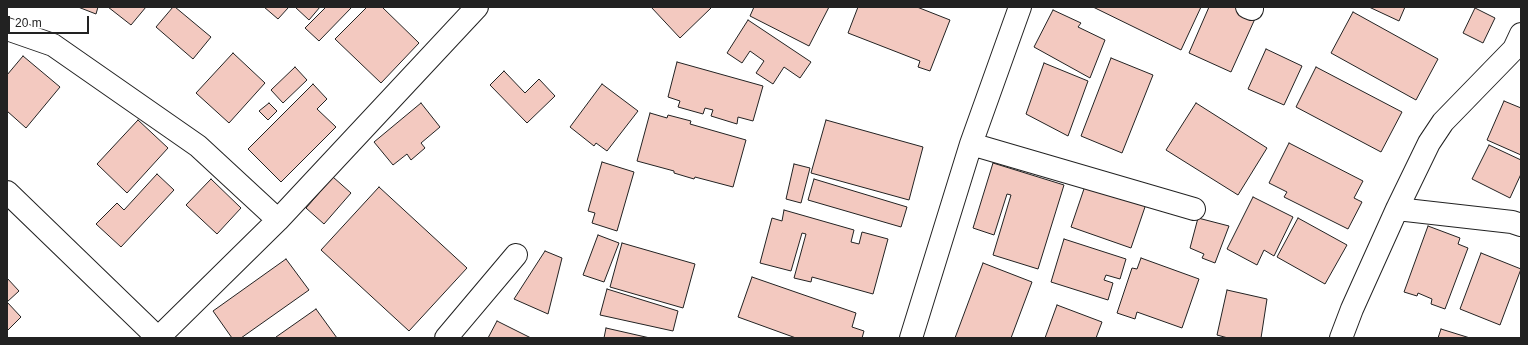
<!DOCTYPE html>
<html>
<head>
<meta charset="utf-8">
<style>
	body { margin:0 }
	#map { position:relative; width:1528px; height:345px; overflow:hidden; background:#fff; font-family:Arial,sans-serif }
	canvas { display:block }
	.frame { position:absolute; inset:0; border:8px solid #222; pointer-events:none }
	.scale { position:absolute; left:8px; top:16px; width:81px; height:18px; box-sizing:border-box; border:2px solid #222; border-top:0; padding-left:5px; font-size:12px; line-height:14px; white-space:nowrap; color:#222; -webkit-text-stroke:3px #fff; paint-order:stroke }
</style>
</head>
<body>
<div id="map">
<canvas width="1528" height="345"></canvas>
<div class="frame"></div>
<div class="scale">20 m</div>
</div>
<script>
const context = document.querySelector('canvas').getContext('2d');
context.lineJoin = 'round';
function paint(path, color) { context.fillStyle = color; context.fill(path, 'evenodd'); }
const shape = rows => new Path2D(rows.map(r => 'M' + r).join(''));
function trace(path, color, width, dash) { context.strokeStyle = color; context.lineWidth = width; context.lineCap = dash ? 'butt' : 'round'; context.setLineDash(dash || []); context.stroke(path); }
const building = shape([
	[78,7,98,7,96,14,78,7],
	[108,7,146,7,131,25,108,7],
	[173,7,175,7,211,37,193,59,156,27,173,7],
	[264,7,287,7,288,8,278,19,264,7],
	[295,7,320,7,309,20,295,7],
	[326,7,352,7,319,41,305,28,326,7],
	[367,7,382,7,419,43,381,83,335,39,367,7],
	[651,7,712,7,680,38,651,7],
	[754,7,829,7,809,46,750,16,754,7],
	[858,7,917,7,950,20,930,71,918,67,920,61,848,33,858,7],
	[1093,7,1201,7,1181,50,1093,7],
	[1209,7,1247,7,1258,12,1231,72,1189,53,1209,7],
	[1369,7,1405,7,1399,21,1369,7],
	[1475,8,1495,18,1483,43,1463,33,1475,8],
	[1053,10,1081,23,1078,27,1105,40,1090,78,1034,47,1053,10],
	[1353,12,1438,59,1416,100,1331,53,1353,12],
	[748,20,811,62,800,78,784,67,773,84,756,73,764,61,750,51,742,63,727,53,748,20],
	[1266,49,1302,66,1284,105,1248,89,1266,49],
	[233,53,265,83,229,123,196,93,233,53],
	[23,56,60,87,26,128,7,111,7,75,23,56],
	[1111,58,1153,75,1122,153,1081,136,1111,58],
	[677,62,763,86,753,121,738,117,737,124,711,116,713,110,705,108,703,114,678,107,680,101,668,97,677,62],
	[1044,63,1088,81,1068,136,1026,114,1044,63],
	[295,67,307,80,283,103,271,90,295,67],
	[1316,67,1402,112,1381,152,1296,107,1316,67],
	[504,71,525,93,539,79,555,96,527,123,490,85,504,71],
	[313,84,327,99,317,109,336,127,281,182,248,149,313,84],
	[602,84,638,111,607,151,596,143,594,146,570,127,602,84],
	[1504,101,1521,108,1521,155,1487,140,1504,101],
	[269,103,277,111,268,120,259,111,269,103],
	[421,103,440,127,421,143,425,148,411,160,407,154,393,165,374,142,421,103],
	[1196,103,1267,148,1238,195,1166,150,1196,103],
	[650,113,667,118,668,115,691,121,690,124,746,140,733,187,695,177,694,179,674,173,674,171,637,161,650,113],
	[138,120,168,148,127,193,97,164,138,120],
	[826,120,923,147,909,200,811,173,826,120],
	[1289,143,1363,181,1354,198,1362,202,1348,229,1284,197,1287,192,1269,183,1289,143],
	[1489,145,1521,160,1521,174,1510,198,1472,179,1489,145],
	[602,162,634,172,617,231,592,223,595,213,588,211,602,162],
	[993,163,1064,185,1038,269,993,255,1011,195,1007,194,994,235,973,228,993,163],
	[794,164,810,168,801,203,786,199,794,164],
	[157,174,174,190,121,247,96,224,117,203,124,210,157,174],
	[333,177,351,193,324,224,306,208,333,177],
	[211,179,241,208,217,234,186,205,211,179],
	[814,179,907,207,901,227,808,200,814,179],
	[1086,183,1146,204,1131,248,1071,227,1086,183],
	[379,187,467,268,409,331,321,250,379,187],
	[1253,197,1293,217,1274,256,1264,250,1257,265,1227,249,1253,197],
	[784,210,854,230,851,242,859,244,862,232,888,239,873,294,812,277,811,282,794,278,806,234,802,233,791,271,760,263,772,218,782,221,784,210],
	[1198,218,1229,226,1215,263,1202,258,1204,254,1190,248,1198,218],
	[1298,218,1347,245,1325,284,1277,257,1298,218],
	[1428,226,1460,238,1458,244,1468,248,1445,309,1431,304,1432,299,1418,293,1417,296,1404,292,1428,226],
	[598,235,619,243,604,282,583,275,598,235],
	[1064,239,1126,259,1120,279,1106,275,1104,280,1113,283,1108,300,1051,282,1064,239],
	[622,243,695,264,683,308,610,287,622,243],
	[545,251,562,258,548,314,514,299,545,251],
	[1481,253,1521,269,1500,325,1460,309,1481,253],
	[1141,258,1199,279,1182,328,1137,312,1135,319,1117,313,1132,268,1137,269,1141,258],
	[286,259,309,290,241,338,232,338,213,311,286,259],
	[983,263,1032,282,1011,338,955,338,983,263],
	[752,277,856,313,852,327,864,331,862,338,796,338,738,317,752,277],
	[7,278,19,291,7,302,21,317,7,331,7,278],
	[607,289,678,311,673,331,600,315,607,289],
	[1227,290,1267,299,1261,338,1228,338,1217,335,1227,290],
	[1057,305,1102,322,1096,338,1045,338,1057,305],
	[316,309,337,338,277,338,276,337,316,309],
	[497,321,531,338,488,338,497,321],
	[606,328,650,338,604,338,606,328],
	[1441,329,1470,338,1438,338,1441,329]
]);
const minor = shape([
	[1247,7,1252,9],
	[7,29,53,45,198,146,278,220],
	[971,144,1194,209],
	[7,192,158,338],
	[1397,209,1512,222,1521,225],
	[158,338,278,220,477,7],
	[446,338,516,255],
	[911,338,971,144,1020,7],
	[1341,338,1352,309,1397,209,1429,143,1443,122,1514,49,1521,34]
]);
paint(building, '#f3c9c0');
trace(building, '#222', 1);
trace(minor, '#222', 24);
trace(minor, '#fff', 22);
</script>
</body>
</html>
